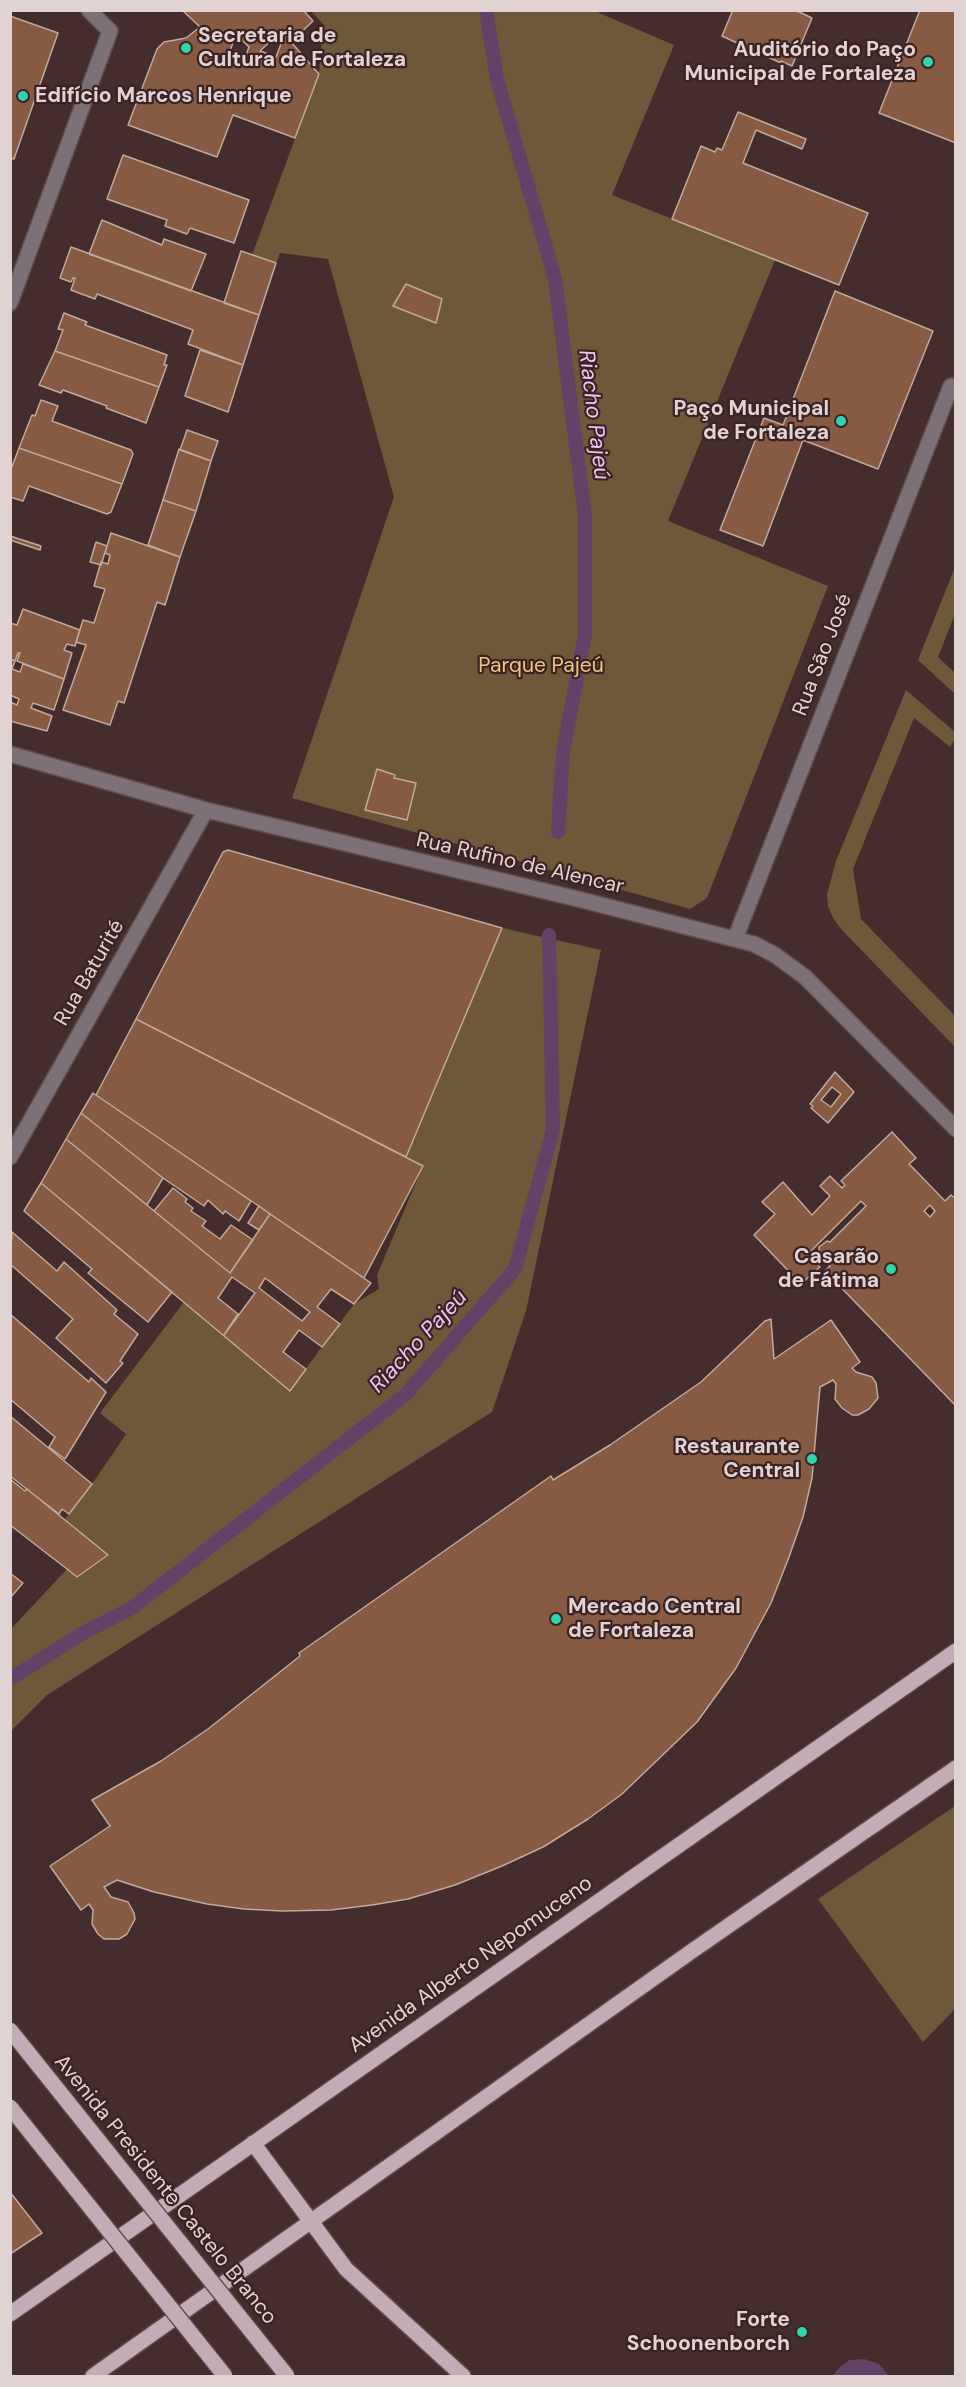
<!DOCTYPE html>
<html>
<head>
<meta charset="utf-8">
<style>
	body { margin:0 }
	#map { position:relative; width:966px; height:2387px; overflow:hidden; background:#432d2d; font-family:"DM Sans",sans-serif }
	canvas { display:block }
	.frame { position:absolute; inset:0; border:12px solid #e2d3d3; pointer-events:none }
</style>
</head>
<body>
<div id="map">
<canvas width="966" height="2387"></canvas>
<div class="frame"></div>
</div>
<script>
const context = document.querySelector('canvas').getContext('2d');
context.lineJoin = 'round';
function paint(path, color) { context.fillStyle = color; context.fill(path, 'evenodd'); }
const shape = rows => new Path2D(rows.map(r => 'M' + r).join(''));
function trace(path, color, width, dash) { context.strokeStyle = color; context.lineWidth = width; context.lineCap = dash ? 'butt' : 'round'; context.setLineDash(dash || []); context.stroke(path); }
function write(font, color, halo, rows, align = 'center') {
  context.font = font + ' "DM Sans",sans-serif'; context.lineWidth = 4.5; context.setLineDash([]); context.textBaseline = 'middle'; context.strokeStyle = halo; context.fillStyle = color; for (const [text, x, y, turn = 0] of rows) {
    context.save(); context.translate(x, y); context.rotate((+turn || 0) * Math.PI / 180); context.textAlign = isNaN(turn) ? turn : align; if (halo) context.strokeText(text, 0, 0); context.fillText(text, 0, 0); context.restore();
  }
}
const green = shape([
	[311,11,600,11,599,13,674,45,612,195,775,260,668,521,828,586,707,898,690,909,292,798,394,497,328,259,280,253,276,263,252,255,319,74,323,24],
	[955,567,955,614,938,657,955,673,955,694,918,660],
	[906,690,955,732,955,739,950,747,914,718,853,869,861,919,955,1016,955,1047,842,930,833,918,828,906,827,894,836,861],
	[502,928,601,950,526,1311,492,1412,47,1695,11,1731,11,1629,67,1569,78,1577,108,1556,65,1519,92,1484,126,1434,100,1413,184,1302,290,1390,354,1304,379,1289,377,1275,423,1166,406,1157],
	[955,1806,955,2009,923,2042,818,1899]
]);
const water = shape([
	[864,2359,879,2364,889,2376,833,2376,837,2370,849,2360]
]);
const stream = shape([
	[486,10,497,79,555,279,585,517,585,634,563,752,558,832],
	[15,1676,83,1633,132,1608,405,1395,515,1269,553,1130,549,935]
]);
const building = shape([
	[182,10,303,10,313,21,291,42,319,74,295,138,233,115,217,157,128,125,157,49,164,42,186,38,200,27,182,10],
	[280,32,284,36,276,57,260,51,280,32],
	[236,34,249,47,243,63,228,57,236,34],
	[733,10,795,10,812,18,792,66,781,61,781,63,722,36,733,10],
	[920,10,956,10,956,143,879,113,920,10],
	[10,16,58,33,14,159,10,158,10,16],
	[738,112,806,139,802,149,756,130,743,163,868,213,839,285,672,219,701,146,715,152,717,148,722,150,738,112],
	[123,155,249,200,234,243,190,228,187,234,165,226,167,220,107,199,123,155],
	[102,220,162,245,164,239,206,254,191,291,89,254,102,220],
	[71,247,259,315,243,365,188,344,193,330,97,294,95,299,71,290,75,278,73,278,71,282,60,278,71,247],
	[241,251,276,263,259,315,224,303,241,251],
	[406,284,442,299,436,323,393,306,406,284],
	[835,291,933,331,878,469,803,440,763,546,720,530,764,418,783,425,835,291],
	[64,313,87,322,85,325,167,355,164,365,167,365,159,387,55,351,63,330,58,329,64,313],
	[200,350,243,365,228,412,185,396,200,350],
	[55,351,159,387,146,423,106,408,107,406,63,390,61,393,39,385,55,351],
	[41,400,58,406,52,421,131,450,133,454,122,484,19,448,32,415,35,416,41,400],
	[187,430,218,441,211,461,180,450,187,430],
	[19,448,122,484,111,512,107,514,29,486,23,501,10,497,10,472,19,448],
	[179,449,211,461,196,511,163,500,179,449],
	[163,500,196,511,180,557,148,545,163,500],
	[111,533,180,557,165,605,157,602,124,703,118,701,110,725,63,710,86,645,76,642,83,620,94,623,105,589,94,586,101,562,108,564,110,555,105,553,111,533],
	[10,536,41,546,40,550,10,540,10,536],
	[96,542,107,546,101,565,90,562,96,542],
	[23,609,80,630,75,646,67,644,64,650,72,653,64,679,17,661,20,653,18,653,15,661,10,659,10,623,17,625,23,609],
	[10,659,15,661,12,669,20,672,23,664,64,679,54,710,33,703,31,708,52,716,47,731,10,721,10,702,17,705,19,699,10,695,10,659],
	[377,769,395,775,394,778,416,783,407,820,365,810,377,769],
	[228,850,502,928,406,1157,136,1019,223,852,228,850],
	[136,1019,423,1166,364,1278,96,1095,136,1019],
	[835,1072,854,1092,828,1123,811,1108,813,1106,810,1104,835,1072],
	[832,1087,841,1094,831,1107,821,1100,832,1087],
	[93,1093,251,1201,239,1221,225,1211,223,1214,208,1200,204,1206,163,1178,81,1113,93,1093],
	[81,1113,163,1178,147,1205,66,1139,81,1113],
	[892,1132,916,1158,909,1164,917,1172,945,1201,951,1195,956,1199,956,1406,825,1271,830,1266,819,1254,819,1247,827,1241,830,1242,866,1206,861,1201,808,1254,820,1267,801,1284,754,1235,775,1214,762,1202,783,1182,812,1215,830,1196,820,1186,830,1176,842,1188,845,1185,841,1181,892,1132],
	[930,1205,935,1211,930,1217,924,1211,930,1205],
	[66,1139,230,1273,270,1214,371,1283,354,1304,331,1289,317,1307,340,1324,322,1347,299,1330,283,1352,306,1369,290,1391,41,1183,66,1139],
	[232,1277,255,1293,224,1335,238,1314,218,1298,232,1277],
	[265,1278,310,1312,302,1321,259,1288,265,1278],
	[41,1183,172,1292,148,1322,88,1273,92,1269,24,1211,41,1183],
	[173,1188,187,1199,185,1202,193,1208,191,1211,206,1221,202,1226,220,1239,231,1225,253,1240,230,1273,154,1211,173,1188],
	[259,1206,270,1214,259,1230,248,1223,259,1206],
	[12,1232,57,1271,64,1262,117,1310,114,1314,138,1334,120,1361,123,1363,106,1383,56,1338,73,1319,10,1264,12,1232],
	[10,1314,89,1382,91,1378,106,1392,65,1459,49,1447,55,1437,10,1399,10,1314],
	[771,1319,774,1359,831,1320,860,1362,852,1368,856,1372,872,1377,876,1383,878,1398,869,1409,858,1415,852,1415,842,1408,835,1399,836,1384,833,1380,820,1387,812,1478,803,1517,789,1557,771,1603,736,1668,697,1722,622,1794,588,1819,543,1847,502,1866,455,1885,408,1899,372,1905,331,1910,282,1911,244,1909,207,1904,154,1892,117,1880,104,1887,111,1897,128,1902,134,1913,135,1919,127,1934,119,1939,104,1939,98,1934,92,1924,93,1910,89,1904,81,1910,50,1866,110,1826,92,1800,161,1761,208,1729,300,1656,299,1653,551,1476,553,1480,610,1445,701,1382,765,1321,771,1319],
	[10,1416,92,1484,69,1514,62,1509,59,1514,10,1476,10,1416],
	[10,1479,25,1491,27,1489,108,1555,77,1577,67,1569,10,1525,10,1479],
	[10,1573,23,1583,10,1598,10,1573],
	[10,2192,42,2233,10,2254,10,2192]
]);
const minor = shape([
	[10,303,110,31,89,10],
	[10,754,206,810,578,899,754,944,775,955,805,977,956,1129],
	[735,939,951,386],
	[10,1157,206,810]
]);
const major = shape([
	[253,2143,346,2269,463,2376],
	[10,2314,956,1651],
	[93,2376,692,1951,956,1768]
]);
const majorBridge = shape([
	[10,2030,287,2376],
	[10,2107,225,2376]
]);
const markers = [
	[186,48,6,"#2fd4aa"],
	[928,62,6,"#2fd4aa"],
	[23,96,6,"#2fd4aa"],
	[841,421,6,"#2fd4aa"],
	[891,1269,6,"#2fd4aa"],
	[812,1459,6,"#2fd4aa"],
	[556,1619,6,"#2fd4aa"],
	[802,2332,6,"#2fd4aa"]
];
const poiNames = [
	["Secretaria de",198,36,"left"],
	["Cultura de Fortaleza",198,60,"left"],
	["Auditório do Paço",916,50],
	["Municipal de Fortaleza",916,74],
	["Edifício Marcos Henrique",35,96,"left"],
	["Paço Municipal",829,409],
	["de Fortaleza",829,433],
	["Casarão",879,1257],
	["de Fátima",879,1281],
	["Restaurante",800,1447],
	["Central",800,1471],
	["Mercado Central",568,1607,"left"],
	["de Fortaleza",568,1631,"left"],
	["Forte",790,2320],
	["Schoonenborch",790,2344]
];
const streetNames = [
	["Rua São José",823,655,-69],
	["Rua Rufino de Alencar",520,864,13],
	["Rua Baturité",90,973,-60],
	["Avenida Alberto Nepomuceno",471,1965,-35],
	["Avenida Presidente Castelo Branco",165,2190,51]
];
const parkNames = [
	["Parque Pajeú",541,666]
];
const waterNames = [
	["Riacho Pajeú",593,415,83],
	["Riacho Pajeú",419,1342,-47]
];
paint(green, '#6d5939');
paint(water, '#5f4368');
trace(stream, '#5f4368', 14);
paint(building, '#865a43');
trace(building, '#c1a99c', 1.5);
trace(minor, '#604b4b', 18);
trace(major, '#604b4b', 18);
trace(minor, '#7b7176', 15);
trace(major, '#c2adb7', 15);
trace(majorBridge, '#604b4b', 18, []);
trace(majorBridge, '#c2adb7', 15);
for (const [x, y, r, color] of markers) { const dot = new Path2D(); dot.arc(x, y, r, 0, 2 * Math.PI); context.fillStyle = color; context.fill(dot); trace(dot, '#392323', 2); }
write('bold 21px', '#e2d3d3', '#392323', poiNames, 'right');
write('21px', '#e2d3d3', '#392323', streetNames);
write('21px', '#eec581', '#392323', parkNames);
write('italic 22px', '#ebc6f8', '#392323', waterNames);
</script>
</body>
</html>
